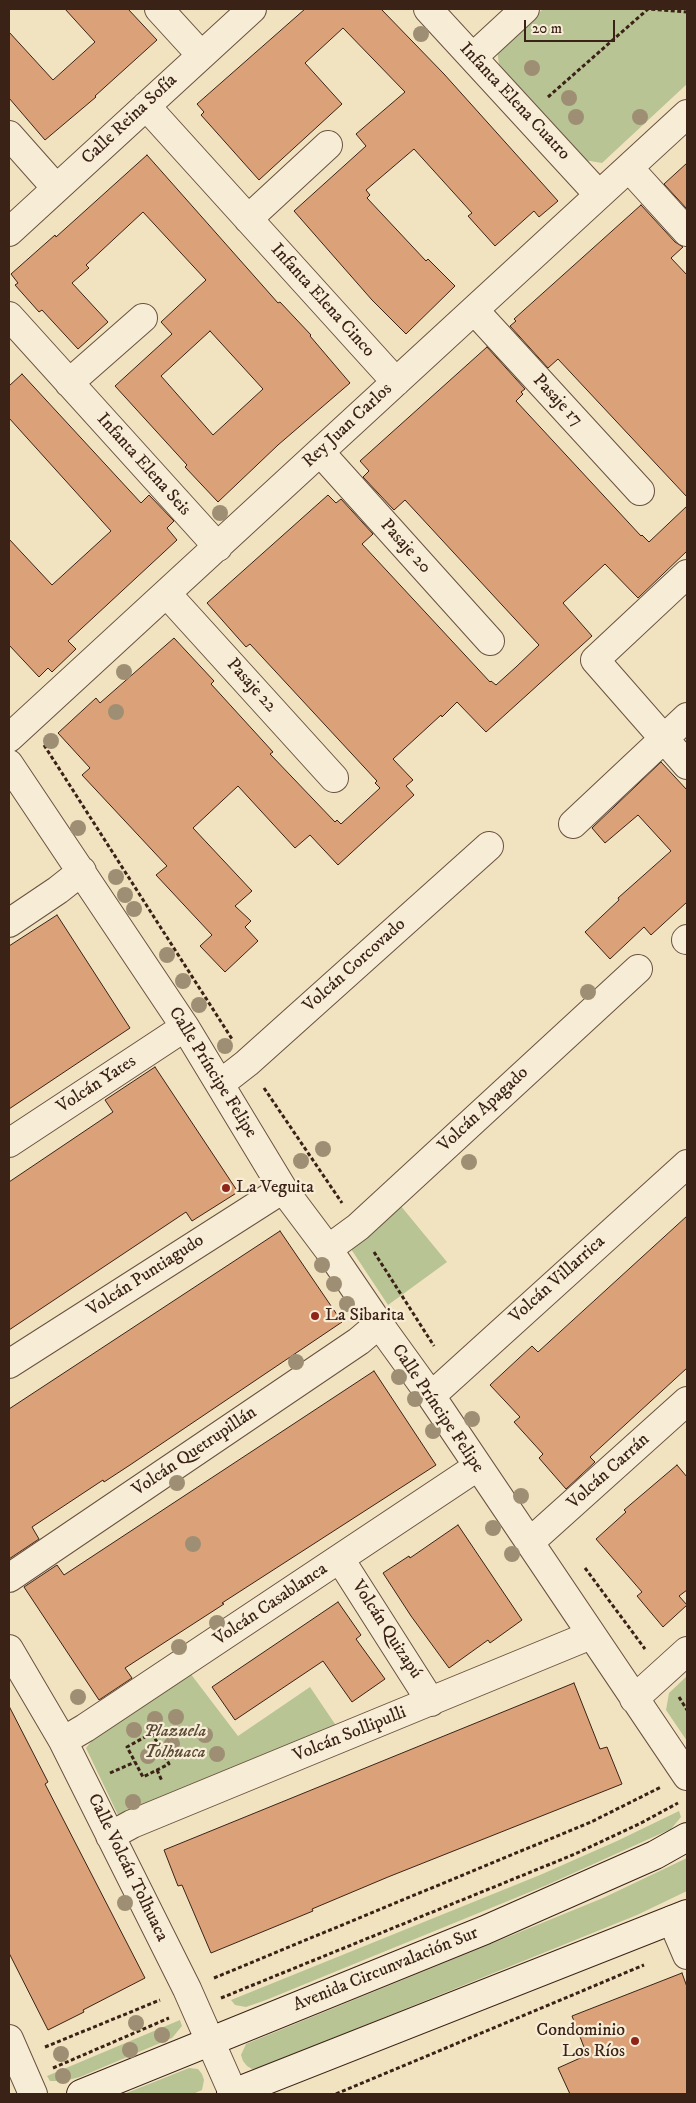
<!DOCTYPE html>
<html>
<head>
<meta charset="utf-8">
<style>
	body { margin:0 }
	#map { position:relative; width:696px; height:2103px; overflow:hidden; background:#f2e3c0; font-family:"IM FELL DW Pica",serif }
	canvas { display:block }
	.frame { position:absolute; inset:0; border:10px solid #3b2217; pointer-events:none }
	.scale { position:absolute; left:524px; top:20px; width:91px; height:22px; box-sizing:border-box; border:2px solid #3b2217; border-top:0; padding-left:6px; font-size:15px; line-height:18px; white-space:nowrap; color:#3b2217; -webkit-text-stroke:4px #f7edd6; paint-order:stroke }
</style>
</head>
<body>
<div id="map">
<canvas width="696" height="2103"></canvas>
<div class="frame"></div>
<div class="scale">20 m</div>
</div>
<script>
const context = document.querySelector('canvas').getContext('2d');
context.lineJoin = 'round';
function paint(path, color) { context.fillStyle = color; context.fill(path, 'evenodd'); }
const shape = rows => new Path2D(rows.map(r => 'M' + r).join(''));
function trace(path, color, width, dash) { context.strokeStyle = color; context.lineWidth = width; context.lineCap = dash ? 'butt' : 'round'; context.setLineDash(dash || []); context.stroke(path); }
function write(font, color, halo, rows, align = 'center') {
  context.font = font + ' "IM FELL DW Pica",serif'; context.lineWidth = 4.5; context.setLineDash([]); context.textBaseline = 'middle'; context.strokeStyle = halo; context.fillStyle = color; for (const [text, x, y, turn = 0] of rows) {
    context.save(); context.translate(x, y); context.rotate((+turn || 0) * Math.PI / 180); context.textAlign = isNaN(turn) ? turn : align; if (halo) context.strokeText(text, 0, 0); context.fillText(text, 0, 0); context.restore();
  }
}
const green = shape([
	[543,9,687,9,687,84,602,163,584,160,500,72,497,50],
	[400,1205,447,1262,388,1305,349,1246],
	[190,1673,238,1736,310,1687,337,1727,144,1811,118,1815,86,1748,98,1733],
	[687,1676,687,1741,666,1710,669,1693],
	[679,1811,681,1817,671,1829,547,1885,266,2000,246,2007,235,2005,231,2000,540,1875,617,1841],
	[687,1858,687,1891,637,1915,259,2068,252,2069,247,2066,243,2061,241,2055,246,2044,603,1898],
	[180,2020,182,2026,172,2038,80,2077,64,2081,50,2081,47,2076],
	[189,2068,198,2069,202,2074,204,2080,202,2090,193,2094,124,2094]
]);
const building = shape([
	[65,9,128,9,157,40,95,96,96,97,45,140,9,98,9,32,53,80,95,42,65,9],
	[305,9,381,9,444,74,558,201,539,217,534,211,495,246,468,216,472,213,414,149,366,190,370,195,367,198,426,261,428,259,455,286,406,334,372,300,294,211,366,146,356,134,405,92,343,28,305,63,342,104,259,180,201,115,204,112,197,104,305,9],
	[147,155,278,303,280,302,311,335,310,336,350,383,278,445,218,502,185,467,187,465,115,386,172,334,161,322,206,280,143,212,86,265,89,268,72,283,108,322,78,349,42,310,39,312,15,285,18,283,11,274,55,235,56,237,147,155],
	[210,331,263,389,213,435,161,376,210,331],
	[687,163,687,209,664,184,687,163],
	[641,205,675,242,683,247,671,258,687,275,687,497,558,359,548,368,510,326,516,321,514,319,641,205],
	[487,347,525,389,521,392,523,394,516,401,641,536,642,535,649,542,687,506,687,551,638,598,605,564,563,603,592,636,486,732,457,702,442,717,441,715,393,759,413,780,406,786,414,795,338,865,310,835,295,848,238,786,193,828,252,891,235,906,251,921,245,927,258,941,225,972,200,946,212,935,156,875,167,866,82,775,90,768,58,733,96,698,100,703,174,638,214,681,211,684,273,752,270,754,335,822,337,820,341,824,380,788,375,783,377,781,250,644,246,647,207,603,328,495,336,503,341,499,373,534,362,544,490,682,491,681,496,685,516,667,539,645,405,500,394,510,363,477,369,471,360,461,487,347],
	[22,374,141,503,149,495,174,521,167,528,177,540,68,641,76,649,52,672,48,668,39,677,9,645,9,539,52,585,111,531,9,418,9,386,22,374],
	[661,762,687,790,687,902,651,935,644,927,610,959,585,932,619,900,618,898,671,851,638,815,605,843,592,828,661,762],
	[57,915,130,1028,9,1109,9,946,57,915],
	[155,1067,238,1192,192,1221,186,1212,9,1330,9,1182,113,1112,105,1100,155,1067],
	[687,1216,687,1368,590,1457,595,1462,566,1489,539,1458,543,1454,514,1422,520,1417,490,1385,532,1346,538,1352,687,1216],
	[280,1231,342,1322,130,1465,104,1482,103,1480,32,1527,39,1539,9,1559,9,1409,280,1231],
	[374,1371,436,1465,222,1603,224,1604,125,1668,132,1678,99,1700,24,1587,57,1565,64,1575,374,1371],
	[677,1465,687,1477,687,1590,679,1596,687,1605,663,1627,637,1596,642,1592,596,1539,626,1512,624,1510,677,1465],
	[458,1525,522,1620,490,1643,488,1640,449,1668,411,1616,383,1573,409,1556,410,1558,458,1525],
	[338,1602,361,1635,356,1639,385,1679,352,1702,323,1661,235,1720,212,1687,338,1602],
	[574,1683,600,1749,607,1747,622,1784,388,1877,312,1909,313,1911,211,1953,182,1885,178,1886,164,1850,574,1683],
	[9,1706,48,1782,45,1784,145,1978,83,2010,84,2012,48,2030,9,1953,9,1706],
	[682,1973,687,1987,687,2094,570,2094,558,2068,587,2055,572,2016,682,1973]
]);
const path = shape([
	[548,97,648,9,687,12],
	[44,745,232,1039],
	[264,1088,342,1203],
	[374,1252,434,1346],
	[585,1568,645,1649],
	[679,1697,687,1710],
	[152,1733,169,1764,143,1777,127,1747,152,1733],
	[157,1770,162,1781],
	[110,1773,135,1762],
	[214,1978,591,1822,661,1787],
	[221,1998,575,1854,641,1823,678,1803],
	[45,2047,160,2000],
	[53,2068,169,2018],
	[336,2094,644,1965]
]);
const minor = shape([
	[159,9,201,55],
	[428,9,599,195],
	[473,57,525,9],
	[146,106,396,382],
	[9,135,56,188],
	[629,168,687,232],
	[248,219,328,145],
	[9,232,252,9],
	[474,310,640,491],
	[9,316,218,547],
	[69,383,143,318],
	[320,452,490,641],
	[687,574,595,660,687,765],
	[167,594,334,778],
	[9,738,687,114],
	[9,764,185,1027,283,1189,328,1249,379,1324,431,1396,687,1776],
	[573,824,687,717],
	[9,923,58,890,82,871],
	[686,940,687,939],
	[220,1084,247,1063,489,846],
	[9,1143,185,1027],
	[328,1249,358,1227,638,969],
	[9,1364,283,1189],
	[431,1396,687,1164],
	[530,1542,687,1401],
	[340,1559,431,1702],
	[9,1578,359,1341,379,1324],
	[9,1649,63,1741,187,1989,233,2093],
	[634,1699,687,1651],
	[63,1741,85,1728,477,1467],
	[110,1836,132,1824,591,1635],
	[672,1920,687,1955],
	[9,2039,33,2094]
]);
const secondary = shape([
	[81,2094,485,1930,655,1855,687,1837],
	[231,2094,687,1914]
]);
const trees = [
	[421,34],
	[532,68],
	[569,98],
	[576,117],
	[640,117],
	[220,513],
	[124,672],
	[116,712],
	[51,741],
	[78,828],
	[116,877],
	[125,895],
	[134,909],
	[167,955],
	[183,981],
	[588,992],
	[199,1005],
	[225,1046],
	[323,1149],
	[301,1161],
	[469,1162],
	[322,1265],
	[334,1284],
	[347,1304],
	[296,1362],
	[399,1377],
	[415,1399],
	[472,1419],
	[433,1431],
	[177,1483],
	[521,1496],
	[493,1528],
	[193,1544],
	[512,1554],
	[217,1623],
	[179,1647],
	[78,1697],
	[176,1717],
	[155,1719],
	[134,1730],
	[205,1735],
	[172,1744],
	[217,1754],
	[148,1756],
	[133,1802],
	[125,1903],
	[136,2023],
	[162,2035],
	[130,2050],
	[61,2054],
	[63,2076]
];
const markers = [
	[226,1188,5,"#8f2418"],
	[315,1316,5,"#8f2418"],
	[635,2041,5,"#8f2418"]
];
const streetNames = [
	["Infanta Elena Cuatro",514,102,47],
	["Calle Reina Sofía",130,120,-43],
	["Infanta Elena Cinco",322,301,48],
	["Pasaje 17",557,401,47],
	["Rey Juan Carlos",348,426,-43],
	["Infanta Elena Seis",143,465,48],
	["Pasaje 20",405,547,48],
	["Pasaje 22",251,686,48],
	["Volcán Corcovado",355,966,-42],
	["Calle Príncipe Felipe",212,1073,58],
	["Volcán Yates",97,1085,-33],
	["Volcán Apagado",484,1110,-43],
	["Volcán Puntiagudo",146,1276,-33],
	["Volcán Villarrica",558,1280,-42],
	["Calle Príncipe Felipe",437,1409,56],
	["Volcán Quetrupillán",195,1452,-34],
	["Volcán Carrán",609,1472,-42],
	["Volcán Casablanca",271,1605,-34],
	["Volcán Quizapú",386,1630,57],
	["Volcán Sollipulli",350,1735,-22],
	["Calle Volcán Tolhuaca",127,1868,64],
	["Avenida Circunvalación Sur",386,1970,-22]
];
const poiNames = [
	["La Veguita",236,1188],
	["La Sibarita",325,1316],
	["Condominio",625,2031,"right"],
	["Los Ríos",625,2052,"right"]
];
const parkNames = [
	["Plazuela",175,1732],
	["Tolhuaca",175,1753]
];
paint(green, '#b8c494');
paint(building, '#dba279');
trace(building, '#3b2217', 1);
trace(minor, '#695241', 30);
trace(secondary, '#3b2217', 30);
trace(path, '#3b2217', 3, [4, 2.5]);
trace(minor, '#f7edd6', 28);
trace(secondary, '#f7edd6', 28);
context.fillStyle = '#9e8f74';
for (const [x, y] of trees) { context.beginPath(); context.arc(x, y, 8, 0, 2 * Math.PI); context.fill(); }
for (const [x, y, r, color] of markers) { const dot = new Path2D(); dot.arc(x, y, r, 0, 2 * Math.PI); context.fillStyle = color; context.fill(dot); trace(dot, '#f7edd6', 2); }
write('18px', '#3b2217', '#f7edd6', streetNames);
write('18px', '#3b2217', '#f7edd6', poiNames, 'left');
write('italic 18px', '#5a4a36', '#f7edd6', parkNames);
</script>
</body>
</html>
